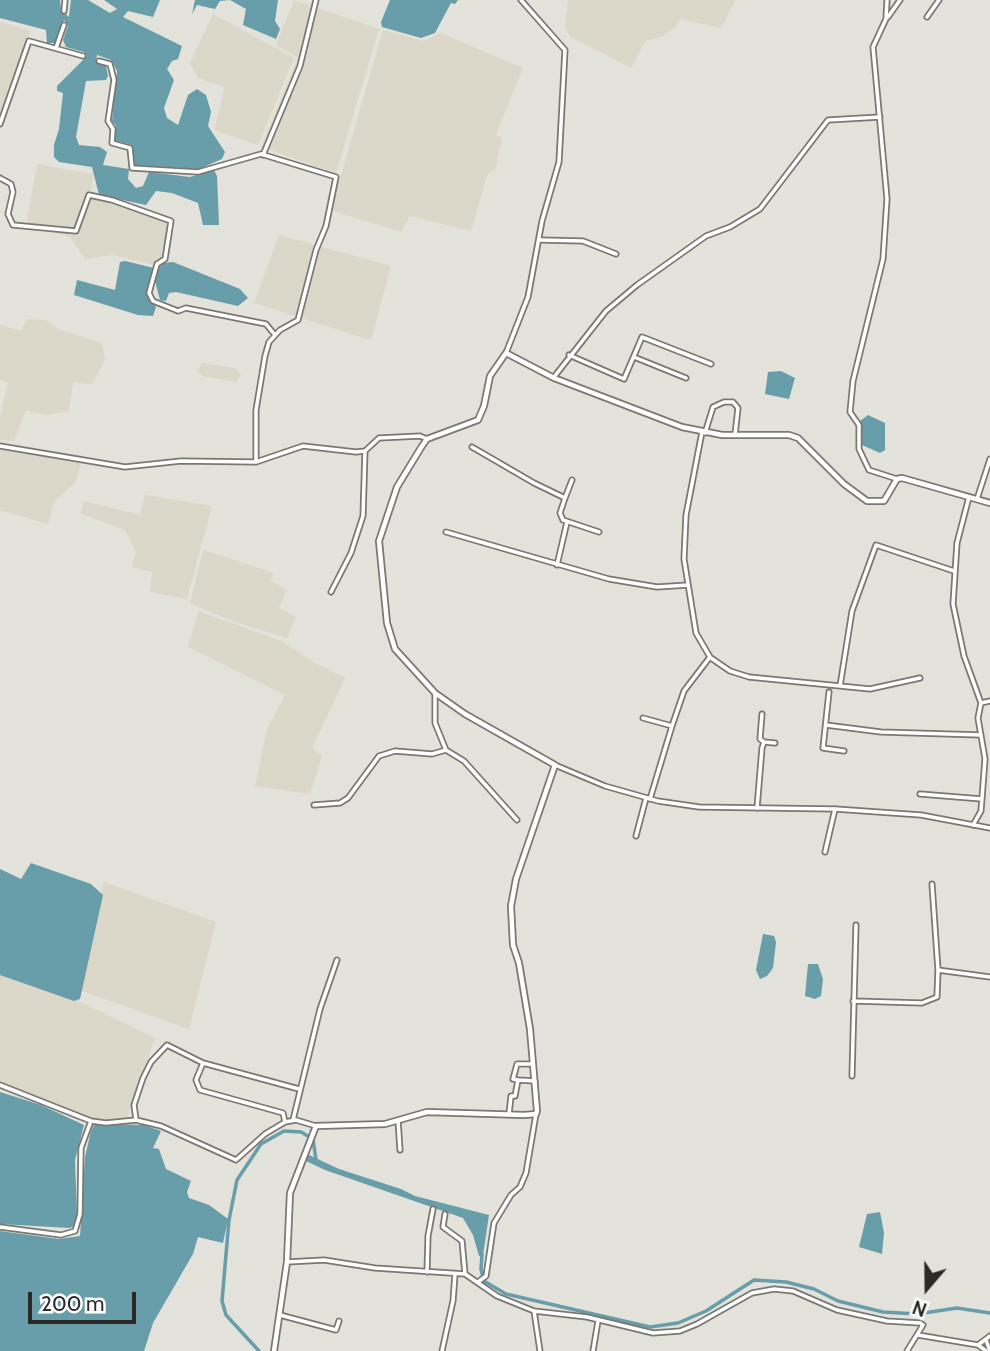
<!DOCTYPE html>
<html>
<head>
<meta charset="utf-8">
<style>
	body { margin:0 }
	#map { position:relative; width:990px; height:1351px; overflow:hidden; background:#e3e2db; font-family:Cabin,sans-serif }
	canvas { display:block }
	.north { position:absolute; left:892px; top:1253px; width:70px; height:70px; -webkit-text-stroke:5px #fff; paint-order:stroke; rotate:200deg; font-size:19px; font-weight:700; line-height:28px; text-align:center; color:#2b2a27 }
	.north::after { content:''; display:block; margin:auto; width:24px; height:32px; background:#2b2a27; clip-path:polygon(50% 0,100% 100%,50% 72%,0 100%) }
	.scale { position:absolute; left:28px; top:1292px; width:108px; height:32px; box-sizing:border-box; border:4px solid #2b2a27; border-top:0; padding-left:9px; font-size:21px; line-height:24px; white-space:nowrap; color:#2b2a27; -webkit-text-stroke:5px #fff; paint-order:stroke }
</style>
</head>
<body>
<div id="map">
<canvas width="990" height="1351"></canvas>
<div class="north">N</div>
<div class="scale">200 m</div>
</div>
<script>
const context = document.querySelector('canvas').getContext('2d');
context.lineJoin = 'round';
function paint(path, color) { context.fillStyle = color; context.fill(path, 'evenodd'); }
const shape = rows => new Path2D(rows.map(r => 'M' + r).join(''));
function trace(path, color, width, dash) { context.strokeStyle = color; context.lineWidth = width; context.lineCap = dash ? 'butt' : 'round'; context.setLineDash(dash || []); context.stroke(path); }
const built = shape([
	[294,0,379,29,336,173,261,147,298,58,276,45],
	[568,0,735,0,721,28,680,19,676,27,663,36,645,41,631,68,571,37,565,28],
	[213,14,294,58,258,145,214,130,225,87,198,78,190,63],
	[1,22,30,31,0,117,0,24],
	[383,30,424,41,440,33,523,68,496,134,502,139,495,170,488,173,471,231,410,216,401,232,331,210],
	[37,164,93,174,90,197,169,222,164,257,152,264,112,255,85,259,70,237,26,224],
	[279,235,391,266,371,340,254,303],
	[27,319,46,320,60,330,102,343,105,360,92,384,73,382,69,411,47,415,26,410,14,441,0,440,0,417,8,382,0,380,0,325,21,331],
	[202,363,235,368,241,375,236,382,202,376,197,371],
	[16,445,83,456,75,483,54,501,48,524,0,510,0,448],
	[145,495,212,506,187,599,150,592,152,572,132,567,136,552,125,530,81,514,83,501,140,515],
	[203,550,273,573,271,581,287,589,279,608,296,617,287,638,234,622,190,603],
	[198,611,281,641,315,663,345,678,312,748,322,755,310,794,255,786,267,729,285,695,188,647],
	[104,882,216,922,189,1029,79,990],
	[0,963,155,1038,122,1132,0,1087]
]);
const water = shape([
	[0,0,60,0,61,10,69,17,71,0,88,0,110,13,117,9,104,0,160,0,153,17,128,11,123,17,182,46,178,59,172,61,167,69,174,80,164,108,167,118,178,125,188,95,197,89,206,95,211,112,208,126,225,152,222,159,199,169,135,165,132,145,115,141,116,126,112,121,117,71,111,60,97,55,96,61,106,66,108,76,106,80,86,81,76,137,79,145,100,147,107,152,103,165,129,169,128,179,136,188,143,186,149,172,190,177,214,170,217,176,219,225,203,225,198,203,172,193,156,191,146,205,99,195,92,167,59,162,54,157,54,145,59,129,63,93,57,91,57,86,87,56,84,52,66,47,63,40,68,26,64,20,55,43,47,43,46,30,0,18],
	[195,0,278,0,275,21,280,29,276,39,243,25,246,9,230,0,220,1,215,9,197,5,192,14],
	[390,0,458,0,455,4,451,3,435,33,421,38,382,27,381,22],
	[125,261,154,268,147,289,148,298,156,307,153,316,138,315,74,295,77,280,115,290,120,262],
	[173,262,240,289,248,298,238,306,176,292,169,293,166,301,160,300,155,281,158,269,163,263],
	[781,371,795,378,789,399,765,394,768,372],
	[868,415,885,423,885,450,880,453,862,445,860,421],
	[31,863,91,884,103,895,80,999,74,1001,0,975,0,869,21,879],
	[763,934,774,936,776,942,773,968,767,976,760,979,756,970],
	[808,964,818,964,823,979,821,996,815,999,805,996],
	[0,1092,41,1105,84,1125,75,1160,77,1216,76,1225,70,1228,0,1224],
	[111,1124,144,1125,161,1131,153,1148,159,1149,166,1169,191,1181,187,1192,189,1198,209,1205,228,1219,223,1243,198,1237,193,1254,153,1323,144,1351,0,1351,0,1231,59,1239,80,1236,85,1157,91,1131,94,1125],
	[307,1154,339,1169,401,1189,415,1196,489,1215,483,1255,479,1256,473,1235,463,1218,325,1170,304,1160],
	[880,1212,884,1233,882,1254,859,1247,867,1214]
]);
const canal = shape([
	[482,1254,481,1269,484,1281,506,1294,650,1327,678,1323,706,1311,754,1280,786,1282,814,1289,838,1301,883,1312,917,1314,957,1308,990,1313],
	[259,1351,226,1315,222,1301,229,1220,237,1180,261,1144,284,1131,301,1132,313,1139,316,1160]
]);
const minor = shape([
	[887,0,886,19,873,47,887,199,883,259,853,381,850,412,859,425,859,449,869,470,897,479],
	[64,11,65,0],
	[888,17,900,0],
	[927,17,939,0],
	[56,48,64,25],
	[0,124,29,41,83,56],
	[263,155,300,66,316,0],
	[0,178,11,184,13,192,8,214,13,225,76,231,89,195,112,200,171,221,165,259,157,264,152,282,149,293,153,301,178,311,186,308,266,324,275,335],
	[540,240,583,241,616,254],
	[569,355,624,379,642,337,711,364],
	[634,357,686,378],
	[554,377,606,311,637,285,706,236,730,227,760,209,828,120,880,117],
	[705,433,713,407,724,402,733,402,738,408,735,435],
	[0,446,125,467,181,461,256,462,256,410,265,356,269,342,280,330,298,320,316,250,326,226,336,177,261,154,198,172,132,168,130,148,112,143,113,129,108,121,114,80,110,64,99,61],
	[472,447,534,483,565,498,560,513,563,520,599,532],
	[256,462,303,446,356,452,365,451,379,438,420,436,427,439],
	[969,497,957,543,953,604,964,656,981,703,978,718,985,759,981,811,973,825],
	[565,498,572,480],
	[977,499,990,459],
	[446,532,609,579,657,587,688,585],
	[557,565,567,522],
	[331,592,351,553,363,516,365,451],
	[711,658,730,671,749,677,840,686],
	[920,678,870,689,840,686,852,611,876,545,954,571],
	[829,692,823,748,844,751],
	[435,693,435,723,446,750,464,761,517,820],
	[981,703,990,701],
	[762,714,760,739,764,742],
	[643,718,672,726,650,799],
	[826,725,881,732,981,735],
	[672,726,684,691,710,657,696,633,684,559,686,515,702,432],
	[920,794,982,799],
	[314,805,340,803,348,798,379,756,395,751,432,754,446,750],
	[757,808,762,748,764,742,775,743],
	[636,836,646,798],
	[825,852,835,809],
	[938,970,990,977],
	[853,1001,922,1003,937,997,938,970,932,884],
	[203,1063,196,1080,200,1090,283,1113,285,1122],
	[852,1076,856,925],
	[518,1080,513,1079,517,1064,532,1064],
	[0,1085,91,1121,106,1123,136,1120,161,1126,236,1160,265,1134,285,1122,296,1120,316,1126],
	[509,1114,511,1096,515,1096,518,1080,535,1081],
	[136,1120,134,1105,143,1078,151,1062,167,1045,203,1063,299,1089],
	[293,1120,320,1009,337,960],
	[398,1120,400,1150],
	[445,1214,443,1227,462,1241,465,1274],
	[0,1227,61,1235,75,1231,80,1214,81,1148,91,1121],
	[287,1262,324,1260,375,1268,465,1274,497,1296,534,1311,587,1317,653,1333,680,1331,697,1324,752,1293,774,1289,793,1291,837,1310,887,1321,920,1323,923,1325,907,1351],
	[427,1272,428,1236,433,1209],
	[478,1282,486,1276,494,1223,511,1195,520,1187,526,1173,536,1114],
	[534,1311,540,1351],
	[280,1315,336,1330,339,1321],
	[918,1335,978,1345,990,1336],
	[986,1340,990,1351],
	[978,1345,986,1351],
	[442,1351,453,1301,455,1274],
	[593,1351,598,1321]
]);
const tertiary = shape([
	[506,353,528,297,542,221,559,162,565,50,521,0],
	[555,765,605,786,658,801,699,807,835,809,921,815,990,828]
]);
const secondary = shape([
	[274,1351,287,1262,290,1193,316,1126,385,1124,427,1112,524,1115,536,1114,537,1111,530,1029,519,963,513,945,511,906,516,879,555,765,465,714,435,693,395,649,387,623,379,541,397,487,422,446,427,439,478,420,484,406,490,376,506,353,554,378,682,427,722,435,789,435,798,438,844,484,867,501,884,501,897,479,902,478,990,503]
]);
paint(built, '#dbd7c9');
paint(water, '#689daa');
trace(canal, '#689daa', 3.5);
trace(minor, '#7a7872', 7);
trace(tertiary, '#7a7872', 7);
trace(secondary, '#7a7872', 8);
trace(minor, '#fff', 3.5);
trace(tertiary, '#fff', 3.5);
trace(secondary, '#fff', 4.5);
</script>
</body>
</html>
